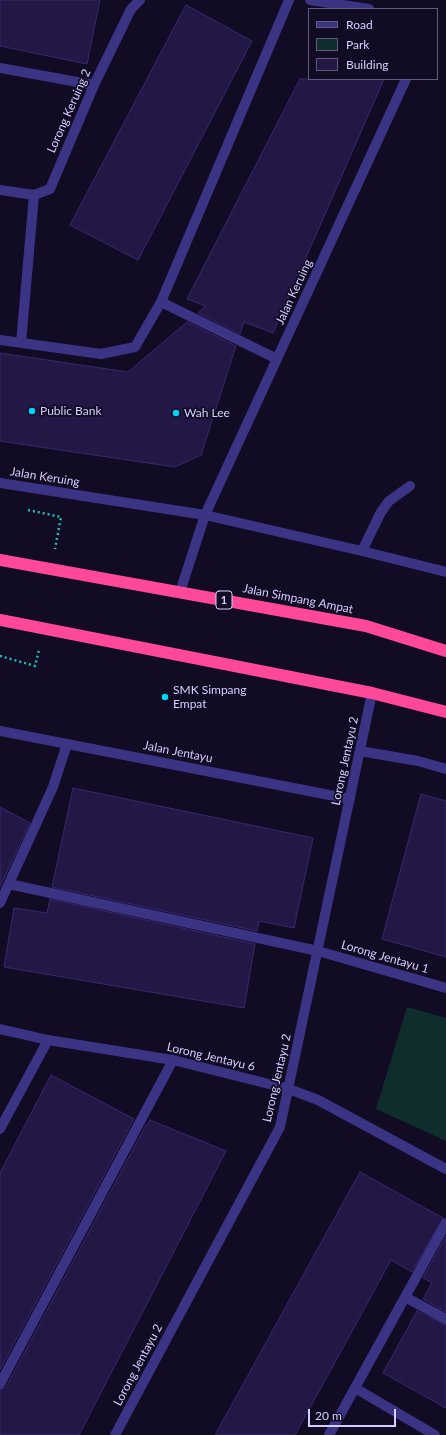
<!DOCTYPE html>
<html>
<head>
<meta charset="utf-8">
<style>
	body { margin:0 }
	#map { position:relative; width:446px; height:1435px; overflow:hidden; background:#110c23; font-family:Lato,sans-serif }
	canvas { display:block }
	.legend { position:absolute; left:308px; top:8px; width:130px; height:72px; box-sizing:border-box; background:#110c23; border:1px solid #605a7b; margin:0; padding:5px 7px; list-style:none; font-size:12px; color:#d6ceff }
	.legend li { display:flex; align-items:center; gap:8px; height:20px }
	.legend b { width:20px; border:1px solid #605a7b }
	.scale { position:absolute; left:308px; top:1409px; width:88px; height:18px; box-sizing:border-box; border:2px solid #d6ceff; border-top:0; padding-left:5px; font-size:12px; line-height:14px; white-space:nowrap; color:#d6ceff; -webkit-text-stroke:3px #110c23; paint-order:stroke }
</style>
</head>
<body>
<div id="map">
<canvas width="446" height="1435"></canvas>
<ul class="legend">
<li><b style="height:5px;background:#3b3485"></b>Road</li>
<li><b style="height:11px;background:#0f2d2d"></b>Park</li>
<li><b style="height:11px;background:#221745"></b>Building</li>
</ul>
<div class="scale">20 m</div>
</div>
<script>
const context = document.querySelector('canvas').getContext('2d');
context.lineJoin = 'round';
function paint(path, color) { context.fillStyle = color; context.fill(path, 'evenodd'); }
const shape = rows => new Path2D(rows.map(r => 'M' + r).join(''));
function trace(path, color, width, dash) { context.strokeStyle = color; context.lineWidth = width; context.lineCap = dash ? 'butt' : 'round'; context.setLineDash(dash || []); context.stroke(path); }
function write(font, color, halo, rows, align = 'center') {
  context.font = font + ' Lato,sans-serif'; context.lineWidth = 3.5; context.setLineDash([]); context.textBaseline = 'middle'; context.strokeStyle = halo; context.fillStyle = color; for (const [text, x, y, turn = 0] of rows) {
    context.save(); context.translate(x, y); context.rotate((+turn || 0) * Math.PI / 180); context.textAlign = isNaN(turn) ? turn : align; if (halo) context.strokeText(text, 0, 0); context.fillText(text, 0, 0); context.restore();
  }
}
const green = shape([
	[407,1007,446,1018,446,1141,376,1109]
]);
const building = shape([
	[0,0,100,0,87,64,0,46,0,0],
	[186,5,252,41,138,260,70,225,186,5],
	[300,79,384,79,273,333,244,322,240,334,198,313,206,306,187,299,300,79],
	[187,322,236,346,201,455,175,467,0,441,0,353,128,372,187,322],
	[73,788,313,838,294,928,259,921,257,931,52,887,73,788],
	[421,794,446,801,446,957,382,939,421,794],
	[0,807,30,823,0,887,0,807],
	[50,899,255,944,244,1008,4,967,14,908,47,913,50,899],
	[51,1075,134,1119,0,1370,0,1173,51,1075],
	[150,1120,226,1151,79,1435,0,1435,0,1390,6,1387,146,1125,147,1125,150,1120],
	[360,1172,443,1218,412,1272,391,1260,295,1435,215,1435,360,1172],
	[446,1236,446,1312,423,1299,432,1283,423,1278,446,1236],
	[417,1311,446,1325,446,1408,383,1373,417,1311]
]);
const path = shape([
	[28,510,61,517,55,549],
	[0,656,35,666,39,650]
]);
const lane = shape([
	[161,302,277,359],
	[0,340,101,354,135,347,161,302,289,0],
	[21,343,34,195],
	[362,551,381,512,389,501,410,486],
	[9,884,318,951],
	[0,903,53,787,67,744],
	[405,1297,446,1319],
	[0,1384,173,1060],
	[329,1435,446,1223]
]);
const street = shape([
	[310,0,369,9],
	[0,68,94,85],
	[0,190,34,195,50,189,94,85,131,9,140,0],
	[0,483,205,515,362,551,446,572],
	[180,592,205,515,406,79],
	[0,731,350,799],
	[360,751,418,761,446,769],
	[318,951,446,988],
	[0,1029,48,1040,173,1060,289,1089,318,1100,446,1169],
	[0,1129,48,1040],
	[355,1388,435,1435],
	[115,1435,280,1127,372,693]
]);
const highway = shape([
	[0,560,366,626,446,651],
	[0,620,372,693,446,712]
]);
const markers = [
	[32,411,4,"#00d5f9"],
	[176,413,4,"#00d5f9"],
	[165,697,4,"#00d5f9"]
];
const shields = [
	[224,600,16]
];
const shieldNames = [
	["1",224,600]
];
const streetNames = [
	["Lorong Keruing 2",69,111,-66],
	["Jalan Keruing",294,292,-65],
	["Jalan Keruing",45,477,9],
	["Jalan Simpang Ampat",298,599,11],
	["Jalan Jentayu",178,752,11],
	["Lorong Jentayu 2",345,761,-78],
	["Lorong Jentayu 1",385,957,16],
	["Lorong Jentayu 6",211,1057,13],
	["Lorong Jentayu 2",277,1078,-77],
	["Lorong Jentayu 2",138,1365,-62]
];
const poiNames = [
	["Public Bank",40,411],
	["Wah Lee",184,413],
	["SMK Simpang",173,690],
	["Empat",173,704]
];
paint(green, '#0f2d2d');
paint(building, '#221745');
trace(building, '#3a2773', 1);
trace(path, '#26bbb9', 2.5, [2, 3]);
trace(lane, '#3b3485', 10);
trace(street, '#3b3485', 10);
trace(highway, '#ff4998', 12);
for (const [x, y, r, color] of markers) { const dot = new Path2D(); dot.arc(x, y, r, 0, 2 * Math.PI); context.fillStyle = color; context.fill(dot); trace(dot, '#110c23', 1.5); }
for (const [x, y, w] of shields) { const box = new Path2D(); box.roundRect(x - w / 2, y - 9, w, 18, 3); context.fillStyle = '#110c23'; context.fill(box); trace(box, '#d6ceff', 1); }
write('bold 11px', '#d6ceff', null, shieldNames);
write('12px', '#d6ceff', '#110c23', streetNames);
write('12px', '#d6ceff', '#110c23', poiNames, 'left');
</script>
</body>
</html>
